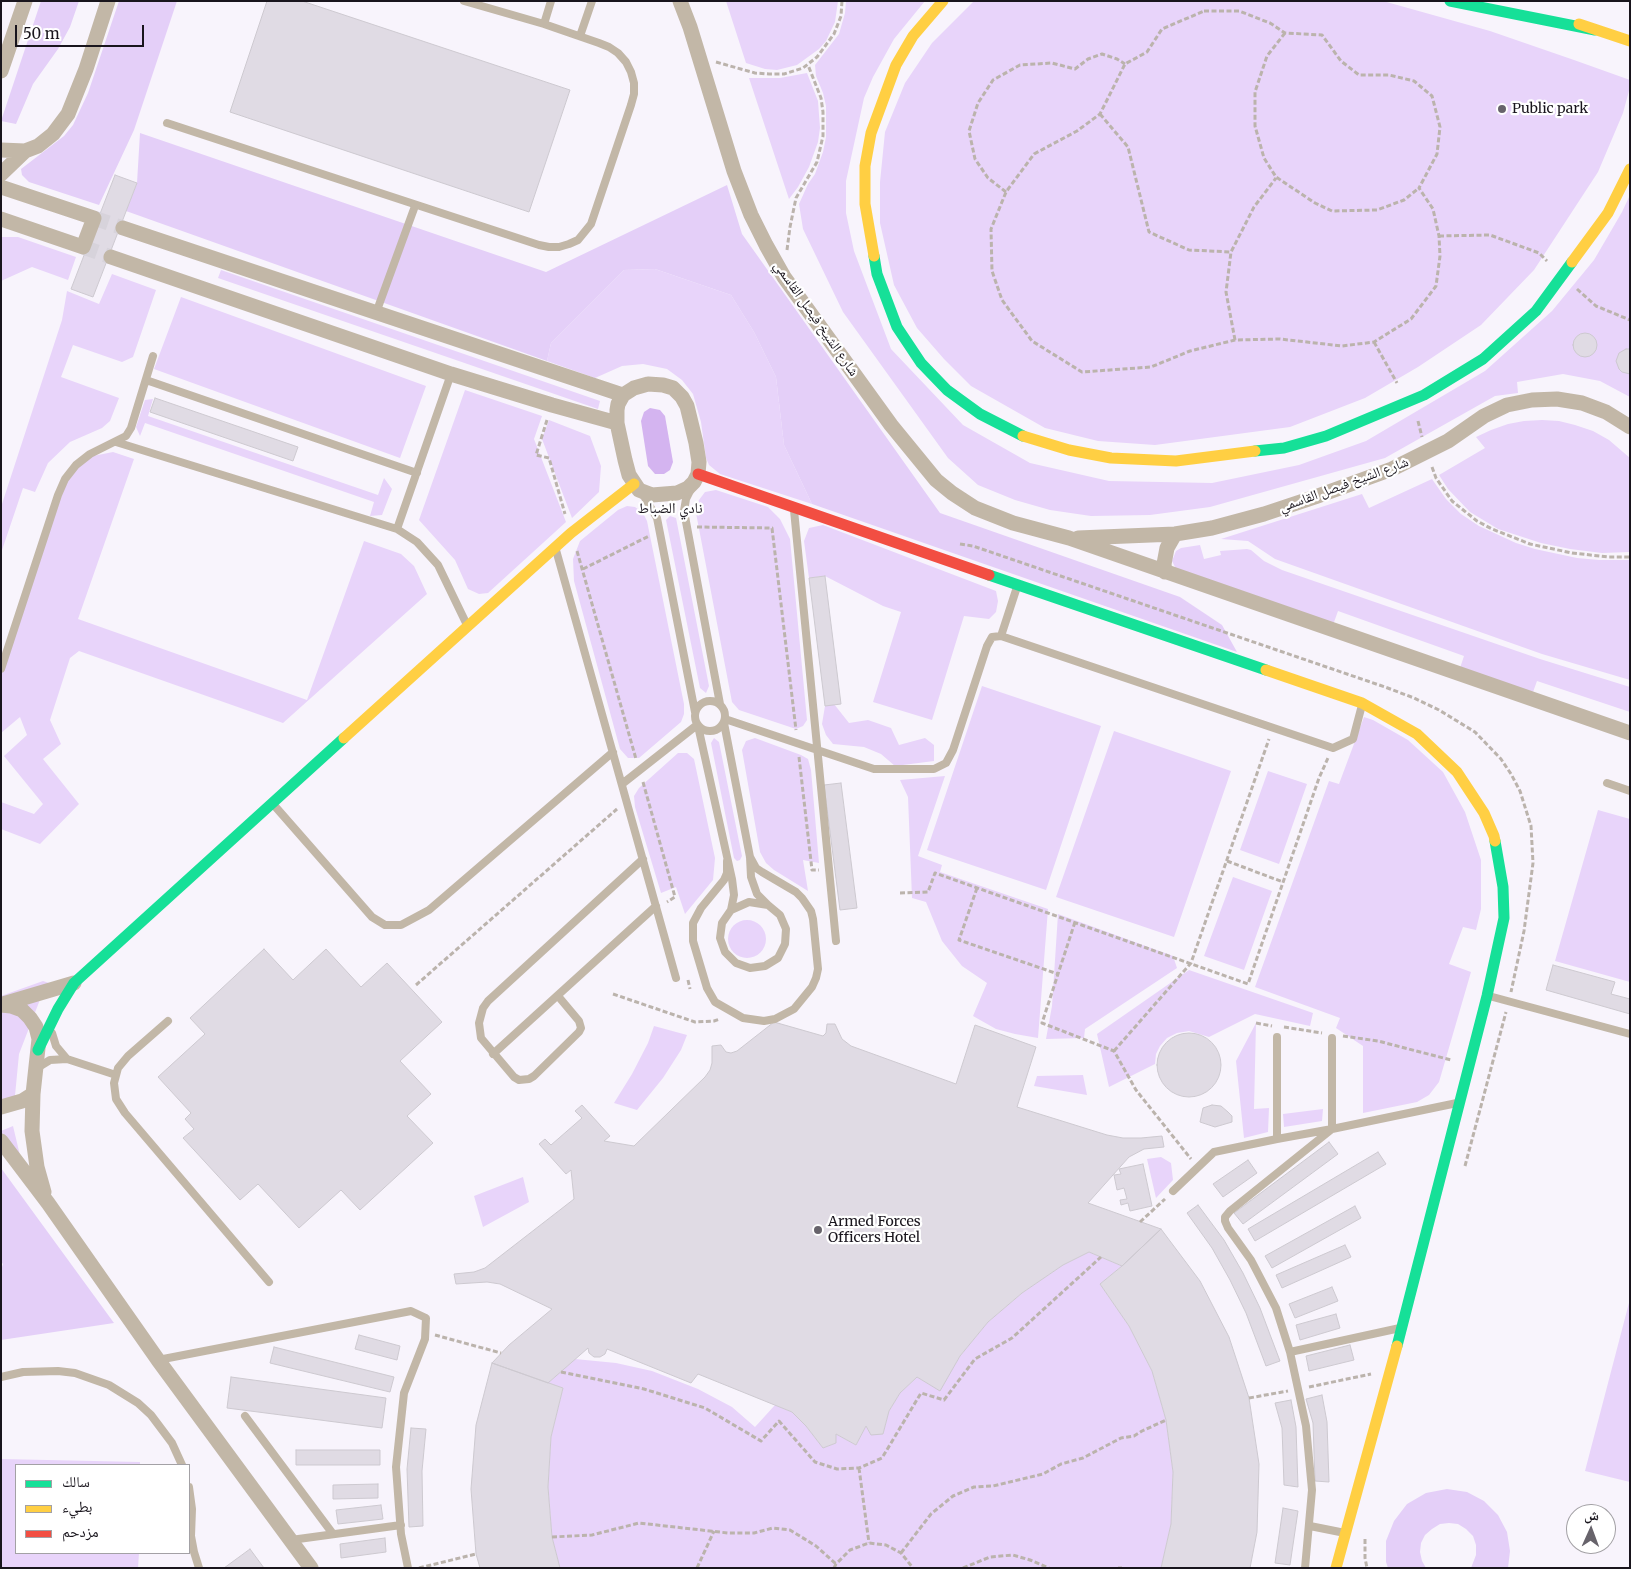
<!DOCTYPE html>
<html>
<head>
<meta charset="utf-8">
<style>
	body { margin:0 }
	#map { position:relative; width:1631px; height:1569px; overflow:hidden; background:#f8f4fc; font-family:Merriweather,"Noto Naskh Arabic",serif }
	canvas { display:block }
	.frame { position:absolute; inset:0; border:2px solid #19151d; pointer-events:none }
	.legend { position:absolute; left:15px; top:1464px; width:175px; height:90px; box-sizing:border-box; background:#fff; border:1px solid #a3a1a5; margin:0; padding:6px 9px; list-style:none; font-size:15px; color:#19151d }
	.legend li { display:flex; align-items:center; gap:10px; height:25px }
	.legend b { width:25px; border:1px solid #a3a1a5 }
	.north { position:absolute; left:1566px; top:1504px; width:50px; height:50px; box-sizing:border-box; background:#fff; border:1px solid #a3a1a5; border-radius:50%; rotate:2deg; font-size:14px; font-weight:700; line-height:20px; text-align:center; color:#19151d }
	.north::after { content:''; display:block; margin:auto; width:18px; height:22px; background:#67636b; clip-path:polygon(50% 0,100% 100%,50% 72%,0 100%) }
	.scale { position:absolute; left:15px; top:25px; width:129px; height:22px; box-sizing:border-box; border:2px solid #19151d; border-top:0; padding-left:6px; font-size:15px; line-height:18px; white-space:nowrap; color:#19151d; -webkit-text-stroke:4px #fff; paint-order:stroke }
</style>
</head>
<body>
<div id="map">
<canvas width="1631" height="1569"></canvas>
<div class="frame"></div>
<ul class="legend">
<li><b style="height:6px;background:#16e098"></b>سالك</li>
<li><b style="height:6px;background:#ffcf43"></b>بطيء</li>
<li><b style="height:6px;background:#f24e42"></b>مزدحم</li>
</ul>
<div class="north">ش</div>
<div class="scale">50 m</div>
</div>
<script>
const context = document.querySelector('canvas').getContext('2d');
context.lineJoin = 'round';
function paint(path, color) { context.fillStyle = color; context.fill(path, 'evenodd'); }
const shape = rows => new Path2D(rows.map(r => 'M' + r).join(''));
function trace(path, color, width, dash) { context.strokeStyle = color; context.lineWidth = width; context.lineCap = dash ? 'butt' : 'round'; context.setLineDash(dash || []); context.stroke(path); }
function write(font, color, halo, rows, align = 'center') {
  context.font = font + ' Merriweather,"Noto Naskh Arabic",serif'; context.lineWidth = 4.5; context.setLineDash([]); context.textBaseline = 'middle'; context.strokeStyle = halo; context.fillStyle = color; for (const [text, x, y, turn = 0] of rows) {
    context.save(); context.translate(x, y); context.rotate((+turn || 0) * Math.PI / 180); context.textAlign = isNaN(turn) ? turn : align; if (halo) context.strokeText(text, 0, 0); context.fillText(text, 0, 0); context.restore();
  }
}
const green = shape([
	[726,1,838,1,835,22,826,41,819,49,797,65,777,70,765,69,746,63],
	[846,1,925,1,894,39,873,77,864,98,846,181,846,213,854,251,891,349,963,425,1030,463,1109,481,1212,483,1299,465,1366,441,1485,371,1552,311,1594,260,1622,212,1630,195,1630,397,1600,381,1563,374,1517,382,1518,393,1495,396,1385,458,1210,507,1150,515,1091,516,1050,510,1015,500,978,485,948,458,843,312,803,229,799,204,808,184,815,174,823,152,826,137,826,106,823,93,816,76,815,65,839,34,845,13],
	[974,1,1383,1,1490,31,1574,60,1630,80,1630,87,1623,113,1598,172,1534,270,1481,325,1418,367,1365,398,1290,427,1155,445,1098,441,1045,428,971,386,944,359,917,328,894,285,880,223,880,182,885,132,905,83,932,43],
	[807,73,818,101,820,128,818,142,809,167,798,187,789,199,749,78,780,78],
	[1,237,18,237,76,257,68,280,32,267,1,281],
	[655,269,731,295,754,332,776,377,784,445,812,504,720,474,709,465,706,458,701,422,693,394,682,380,667,369,643,364,622,366,595,378,547,361,551,343,624,270],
	[221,270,600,401,598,409,218,278],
	[112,274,156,290,133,357,122,362,73,345,61,377,119,398,110,421,102,428,70,442,48,463,35,492,23,488,1,553,1,507,62,320,67,291,99,304],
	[181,297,426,386,400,458,154,369],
	[465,390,542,416,534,439,566,522,488,593,479,594,468,589,455,560,419,520],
	[153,399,148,416,378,495,384,478,392,489,382,515,370,516,374,502,145,423,140,436,136,427,145,400],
	[549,420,590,436,601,466,599,492,572,518,542,439],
	[1542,420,1559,421,1575,425,1593,431,1609,440,1630,458,1630,552,1602,553,1570,549,1541,543,1498,529,1470,512,1448,489,1439,475,1485,448,1476,437,1491,430,1508,424,1524,421],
	[113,452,134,459,78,619,307,700,364,541,401,554,414,566,427,594,283,723,79,651,70,658,50,720,61,744,43,759,79,804,40,844,1,829,1,802,34,814,43,804,4,756,27,735,20,717,1,733,1,670,64,485,75,466,93,456],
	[1432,479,1446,499,1461,514,1479,526,1516,543,1535,549,1577,558,1599,560,1630,560,1630,680,1542,654,1289,564,1275,559,1248,541,1221,539,1362,494,1369,508],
	[716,490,768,507,780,519,790,539,807,720,803,726,796,729,739,710,732,702,696,513,699,500,705,492],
	[627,506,635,507,643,513,647,521,684,704,684,714,681,722,639,758,628,758,620,749,574,581,573,559,580,541,618,510],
	[670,516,676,518,709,686,706,693,700,688,666,520],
	[823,525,996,591,998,601,996,612,989,619,964,616,932,720,873,702,901,612,883,606,825,576,809,578,804,541,809,528],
	[1200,545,1204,559,1221,555,1220,551,1247,549,1251,550,1264,561,1282,570,1540,659,1630,687,1630,712,1537,681,1533,692,1460,668,1464,656,1338,611,1333,625,1176,569,1172,561,1176,551,1181,548],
	[982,686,1101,726,1046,890,927,850],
	[834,704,849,723,868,720,891,728,899,745,925,738,934,745,934,761,895,766,881,754,864,747,833,744,826,735,822,724,825,706],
	[1364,717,1373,720,1408,740,1443,772,1465,812,1481,860,1481,909,1476,930,1463,927,1449,964,1471,972,1439,1082,1429,1095,1417,1102,1363,1113,1363,1046,1336,1028,1340,1018,1255,987,1329,781,1339,784],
	[1114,731,1231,771,1174,937,1056,897],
	[714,738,719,742,742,856,740,860,737,861,734,858,711,743],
	[755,738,801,755,808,759,811,770,819,863,803,860,808,891,774,870,766,863,760,852,742,750,746,741],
	[678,753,687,753,694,759,715,858,713,880,685,914,676,887,661,893,635,807,634,796,639,788],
	[1268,771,1307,784,1279,864,1240,850],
	[945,776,918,856,942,865,940,872,1048,909,1038,1038,1015,1034,996,1029,973,1016,987,983,962,966,942,941,926,902,912,898,908,797,900,780],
	[1598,810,1630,819,1630,982,1555,961],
	[1233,877,1272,891,1244,970,1204,956],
	[1058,914,1173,956,1177,968,1085,1029,1084,1038,1046,1039,1052,1006],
	'728 939a19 19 0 1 1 38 0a19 19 0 1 1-38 0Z',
	[1189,970,1313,1013,1310,1026,1255,1014,1209,1037,1189,1031,1177,1033,1167,1038,1160,1046,1156,1054,1155,1064,1109,1087,1097,1034],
	[43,981,49,983,41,997,19,1054,14,1106,1,1114,1,996],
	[1256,1023,1254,1109,1269,1108,1268,1132,1244,1138,1236,1061],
	[654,1026,687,1035,681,1050,663,1078,637,1110,614,1103,632,1074,648,1043],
	[1083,1075,1087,1095,1034,1086,1037,1076],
	[1323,1109,1322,1121,1284,1127,1283,1114],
	[13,1126,23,1168,1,1139,1,1131],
	[1161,1157,1171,1163,1173,1180,1156,1198,1147,1159],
	[523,1177,529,1202,483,1227,474,1196],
	[1089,1252,1122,1266,1100,1284,1129,1326,1152,1371,1166,1420,1173,1472,1171,1524,1161,1568,560,1568,552,1537,548,1487,551,1437,563,1388,548,1383,575,1359,616,1363,652,1371,698,1389,732,1407,755,1427,775,1405,792,1412,806,1426,823,1448,836,1443,836,1434,856,1445,866,1426,871,1434,883,1434,889,1411,900,1393,917,1377,940,1390,960,1356,988,1322,1022,1293,1063,1265],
	[1630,1299,1630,1482,1585,1471],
	[1,1459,140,1462,140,1465,16,1465,16,1553,139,1553,138,1568,1,1568]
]);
const forest = shape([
	[41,1,79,1,70,27,58,49,33,84,16,124,1,121],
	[119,1,177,1,134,130,99,205,29,182,22,175,21,169,64,136,73,125,88,93],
	[140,133,546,272,727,185,742,234,940,513,1180,597,1222,625,1237,652,812,504,784,445,776,377,754,332,731,295,655,269,624,270,551,343,547,361,126,211,137,183],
	[1,1168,114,1323,1,1340,1,1270,3,1264,1,1262],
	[1447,1489,1467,1492,1484,1501,1498,1515,1507,1532,1510,1551,1508,1568,1471,1568,1476,1555,1476,1545,1473,1536,1466,1529,1458,1524,1449,1523,1440,1524,1432,1529,1425,1535,1421,1543,1420,1552,1422,1561,1426,1568,1388,1568,1386,1562,1386,1541,1394,1521,1407,1504,1426,1493]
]);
const water = shape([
	[650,408,660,410,665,416,673,462,670,470,664,474,655,474,648,466,641,421,644,412]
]);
const building = shape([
	[267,1,302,1,570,90,529,212,230,112,267,1],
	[115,175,137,183,93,297,71,289,115,175],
	'1573 345a12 12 0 1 1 24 0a12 12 0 1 1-24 0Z',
	[1626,349,1630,349,1630,374,1622,372,1619,369,1616,361,1619,353,1626,349],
	[155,398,298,447,293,461,150,412,155,398],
	[825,576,841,704,825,706,809,578,825,576],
	[841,783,857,908,840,910,824,785,841,783],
	[264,949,293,980,326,949,361,987,387,963,442,1022,400,1061,431,1094,407,1116,433,1143,360,1210,341,1190,299,1228,258,1184,240,1200,183,1138,194,1129,185,1119,191,1113,158,1077,205,1034,190,1018,264,949],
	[1553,965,1615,982,1611,994,1630,999,1630,1014,1546,990,1553,965],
	[774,1022,823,1036,826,1033,827,1024,835,1024,842,1039,851,1046,956,1084,975,1025,1036,1047,1017,1107,1107,1135,1123,1138,1141,1138,1162,1136,1164,1147,1144,1149,1129,1157,1088,1203,1161,1229,1122,1266,1089,1252,1063,1265,1022,1293,988,1322,960,1356,940,1391,917,1377,900,1393,889,1411,883,1434,871,1435,866,1426,856,1445,836,1434,836,1443,823,1448,806,1426,792,1412,698,1374,691,1383,607,1349,605,1354,600,1357,594,1357,589,1353,588,1348,548,1383,492,1363,509,1345,552,1309,500,1284,487,1282,456,1284,454,1274,474,1272,485,1268,574,1199,571,1170,566,1174,539,1144,545,1139,551,1145,582,1118,575,1111,582,1105,610,1136,604,1141,634,1146,705,1077,710,1070,712,1063,712,1046,721,1045,726,1052,731,1053,737,1051,774,1022],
	'1157 1065a32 32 0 1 1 64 0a32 32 0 1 1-64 0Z',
	[1212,1105,1221,1106,1228,1112,1232,1116,1232,1122,1215,1127,1200,1122,1203,1108,1212,1105],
	[1329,1142,1338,1154,1243,1224,1234,1213,1329,1142],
	[1378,1152,1386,1164,1255,1241,1248,1229,1378,1152],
	[1248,1160,1257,1173,1223,1197,1213,1184,1248,1160],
	[1143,1164,1152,1206,1130,1211,1128,1203,1121,1205,1120,1200,1127,1199,1124,1188,1117,1190,1114,1175,1121,1174,1119,1169,1143,1164],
	[1198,1205,1224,1240,1243,1273,1260,1308,1280,1361,1266,1366,1246,1313,1230,1280,1212,1248,1187,1213,1198,1205],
	[1355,1206,1361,1218,1272,1268,1265,1256,1355,1206],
	[1161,1229,1200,1281,1229,1337,1249,1398,1259,1464,1257,1532,1250,1568,1161,1568,1171,1524,1173,1472,1166,1420,1152,1371,1129,1326,1100,1284,1122,1266,1161,1229],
	[1345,1245,1351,1257,1282,1288,1276,1275,1345,1245],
	[1332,1287,1338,1301,1295,1318,1289,1304,1332,1287],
	[1336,1314,1340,1328,1300,1340,1296,1325,1336,1314],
	[359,1335,400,1346,397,1360,355,1349,359,1335],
	[1350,1345,1354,1360,1309,1371,1306,1356,1350,1345],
	[274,1347,394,1377,390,1392,270,1363,274,1347],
	[492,1363,563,1388,551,1437,548,1487,552,1537,560,1568,480,1568,476,1554,471,1489,476,1425,492,1363],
	[231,1377,386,1398,382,1428,227,1408,231,1377],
	[1322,1395,1327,1422,1329,1482,1315,1481,1313,1423,1306,1399,1322,1395],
	[1291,1400,1296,1427,1298,1487,1284,1485,1282,1428,1275,1403,1291,1400],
	[411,1428,426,1429,422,1471,423,1526,409,1527,407,1469,411,1428],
	[296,1450,380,1450,380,1465,296,1465,296,1450],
	[378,1484,378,1498,333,1499,333,1485,378,1484],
	[381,1505,383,1519,338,1524,336,1510,381,1505],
	[1283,1508,1298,1511,1290,1565,1275,1563,1283,1508],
	[385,1538,386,1552,341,1558,340,1544,385,1538],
	[250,1549,264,1568,224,1568,250,1549]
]);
const streetTunnel = shape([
	[94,218,123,228],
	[83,247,111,257]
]);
const path = shape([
	[1204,11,1239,11,1270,23,1285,33,1322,35,1341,61,1359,75,1389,75,1414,81,1432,96,1440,127,1437,154,1419,188,1433,209,1439,236,1440,256,1436,286,1411,319,1374,342,1342,346,1280,339,1235,340,1190,351,1151,367,1082,372,1032,341,1002,300,992,271,991,229,1006,192,1034,154,1077,131,1100,114,1125,64,1147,52,1162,29,1204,11],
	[1285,33,1267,56,1255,92,1255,126,1264,158,1276,177,1315,203,1332,211,1377,210,1404,200,1419,188],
	[716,62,755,73,769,74,784,74,803,68,817,57,834,34,841,16,842,1],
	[1100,114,1128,147,1149,232,1189,250,1231,252],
	[1006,192,988,178,975,159,969,131,978,103,993,80,1020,65,1052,63,1075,69,1088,59,1102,54,1117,59,1125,64],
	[1439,236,1490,235,1539,253,1547,261],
	[787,250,790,227,796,198,817,162,823,136,823,112,821,98,808,65],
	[1577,289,1596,306,1630,320],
	[1235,340,1226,292,1231,252,1254,207,1276,178],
	[1374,342,1397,383],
	[547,420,536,455,549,458,565,514],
	[1418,421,1422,437],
	[1432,467,1436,478,1452,501,1477,521,1492,529,1530,544,1572,553,1609,557,1630,557],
	[697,527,772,528,796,730],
	[960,544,973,546,1385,687,1414,698,1439,710,1475,732,1501,759,1511,774,1520,791,1531,826,1533,863,1524,931,1511,992],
	[577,551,636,759],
	[583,569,649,536],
	[799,757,812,870,819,870],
	[643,782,675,897,667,902],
	[1227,861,1283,882],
	[977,888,959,940,1058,974],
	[900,893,928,892,935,873,1248,984,1319,778,1328,758],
	[1075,922,1042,1023,1114,1051,1136,1090,1191,1159],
	[688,980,690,989],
	[416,985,617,809],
	[613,994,695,1022,714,1021,720,1019],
	[1256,1023,1272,1026],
	[1284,1027,1322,1033],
	[1343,1036,1378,1041,1451,1060],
	[1114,1051,1191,963,1269,739],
	[1465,1166,1506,1012],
	[1140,1222,1165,1199],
	[435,1335,501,1353],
	[561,1372,644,1389,705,1408,761,1441,779,1421,815,1462,837,1469,859,1468,882,1458,921,1393,944,1400,975,1359,1012,1338,1101,1257],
	[1309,1387,1371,1374],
	[1249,1398,1288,1391],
	[859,1468,869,1543],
	[552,1537,592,1535,639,1523,728,1533,754,1533,773,1528,790,1530,816,1546,836,1564],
	[1365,1539,1365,1558,1367,1568],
	[901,1553,931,1514,953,1496,974,1487,993,1486,1043,1474,1061,1464,1083,1458,1121,1438,1134,1436,1142,1431,1166,1420],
	[419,1568,476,1554],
	[697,1568,714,1531],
	[834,1568,836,1564,850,1550,869,1543,886,1545,901,1553,913,1568],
	[963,1568,990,1557,1013,1555,1030,1560,1049,1568],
	[1118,1568,1122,1568]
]);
const lane = shape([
	[544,24,551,1],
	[580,36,592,1],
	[167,123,539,245,549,247,559,247,569,244,578,240,591,224,631,105,634,94,634,83,631,72,626,62,618,53,609,47,599,43,544,24,464,1],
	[376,313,415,206],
	[146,380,417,473],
	[116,442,397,529,417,542,438,565,467,625],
	[691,489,686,499,684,511,720,704],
	[642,493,657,518,695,712],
	[794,510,836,941],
	[397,529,451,374],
	[556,550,676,978],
	[1017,587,1001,636,1333,748,1353,739,1362,705],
	[1,669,58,495,65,479,76,465,90,454,126,436,131,428,153,356],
	'695 716a15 15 0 1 1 30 0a15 15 0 1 1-30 0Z',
	[725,719,874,769,934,769,946,763,953,750,987,646,992,637,1001,636],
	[724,723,750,857,751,877,757,894,768,905],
	[698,726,732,879,734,895,731,910,722,923,720,938,725,952,736,963,750,968,765,966,778,958,785,944,786,929,780,915,768,905,749,902,731,910],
	[1607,783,1630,791],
	[622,784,697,725],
	[273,804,372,917,385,925,401,925,429,910,613,752],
	[727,861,727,873,724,880,701,908,693,923,693,941,707,988,715,1002,743,1018,764,1021,775,1019,794,1009,812,987,816,978,818,969,813,919,811,911,802,898,796,892,762,872,756,868,750,857],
	[558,996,579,1021,581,1028,579,1032,534,1076,529,1079,519,1080,514,1077,481,1038,479,1023,483,1008,488,1001,643,859],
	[1489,996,1630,1034],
	[168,1021,128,1056,118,1068,114,1083,116,1099,125,1113,269,1282],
	[52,1033,56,1046,67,1059],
	[493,1054,656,906],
	[37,1068,50,1060,67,1059,116,1075],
	[1277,1139,1277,1037],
	[1173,1191,1214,1152,1277,1139,1332,1129,1457,1103],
	[1290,1352,1400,1328],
	[158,1360,411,1311,426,1318,425,1339,404,1393,396,1467,401,1534,408,1568],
	[1,1377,23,1372,58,1371,75,1373,109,1385,138,1403,151,1415,172,1443,182,1465],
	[245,1416,333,1534],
	[189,1487,192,1509,191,1536,194,1552,199,1568],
	[1310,1526,1345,1533],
	[291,1540,401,1525],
	[1305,1568,1312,1490,1306,1426,1290,1352,1276,1308,1251,1260,1228,1228,1225,1221,1225,1217,1230,1211,1332,1129,1332,1038]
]);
const street = shape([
	[680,1,690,27,734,171,751,215,766,245,784,277,891,425,936,480,952,493,975,508,1013,523,1069,538,1630,733],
	[1,71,25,1],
	[1,150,25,151],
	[1,174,25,151,38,146,53,134,68,114,86,69,108,1],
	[1,187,94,218,83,247,1,219],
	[123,228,623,395],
	[111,257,451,374,552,405,617,423],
	[648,384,663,385,673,388,682,397,687,406,696,443,699,462,698,474,694,482,688,488,677,493,652,495,639,490,629,475,625,460,617,423,617,410,618,404,623,395,634,388,648,384],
	[1078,538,1175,534,1212,528,1264,514,1315,497,1392,469,1448,441,1484,416,1507,405,1532,400,1557,399,1582,403,1606,412,1630,427],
	[1165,572,1164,564,1167,548,1175,534],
	[3,1004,74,983],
	[1,1005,11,1006,22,1010,30,1018,36,1027,39,1039,33,1094,32,1131,37,1167,44,1192],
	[1,1107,22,1101,33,1094],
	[1,1141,48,1203,158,1360,311,1568]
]);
const fast = shape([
	[1450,1,1595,30],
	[874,256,877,274,897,327,921,363,947,390,980,414,1023,436],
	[989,575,1266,670],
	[38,1050,58,1009,74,983,344,738],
	[1397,1346,1487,996,1504,918,1503,887,1495,841]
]);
const slow = shape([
	[1579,24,1630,41],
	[874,256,865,204,865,166,871,133,896,65,913,36,943,1],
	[1266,670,1362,703,1417,734,1457,772,1484,813,1494,836,1495,841],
	[344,738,571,533,634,484],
	[1336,1568,1397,1346]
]);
const jam = shape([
	[698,474,989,575]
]);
const fastBridge = shape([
	[1255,451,1284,448,1326,436,1424,395,1483,359,1536,311,1572,262]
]);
const slowBridge = shape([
	[1572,262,1608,213,1630,169],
	[1023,436,1069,450,1111,458,1176,461,1255,451]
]);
const markers = [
	[1502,109,5,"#67636b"],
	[818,1230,5,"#67636b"]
];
const poiNames = [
	["Public park",1512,109],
	["Armed Forces",828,1222],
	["Officers Hotel",828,1238]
];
const streetNames = [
	["شارع الشيخ فيصل القاسمي",816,319,55],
	["شارع الشيخ فيصل القاسمي",1344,485,-20]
];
const neighbourhoodNames = [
	["نادي الضباط",670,509]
];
paint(green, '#e8d4fa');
paint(forest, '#e4cff8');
paint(water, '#d4b4f0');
paint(building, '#e0dbe4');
trace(building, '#cdc9d0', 1);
trace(streetTunnel, '#d7d3db', 15, [15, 8]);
trace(path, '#bbb3ac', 3, [5, 2.5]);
trace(lane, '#c2b7a7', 8);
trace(street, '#c2b7a7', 15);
trace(fast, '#16e098', 11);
trace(slow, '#ffcf43', 11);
trace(jam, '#f24e42', 11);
trace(fastBridge, '#16e098', 11);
trace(slowBridge, '#ffcf43', 11);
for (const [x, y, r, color] of markers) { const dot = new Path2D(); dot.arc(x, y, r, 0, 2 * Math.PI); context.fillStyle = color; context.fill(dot); trace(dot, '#fff', 2); }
write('14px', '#19151d', '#fff', poiNames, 'left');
write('14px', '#19151d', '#fff', streetNames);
write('15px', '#19151d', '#fff', neighbourhoodNames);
</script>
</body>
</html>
